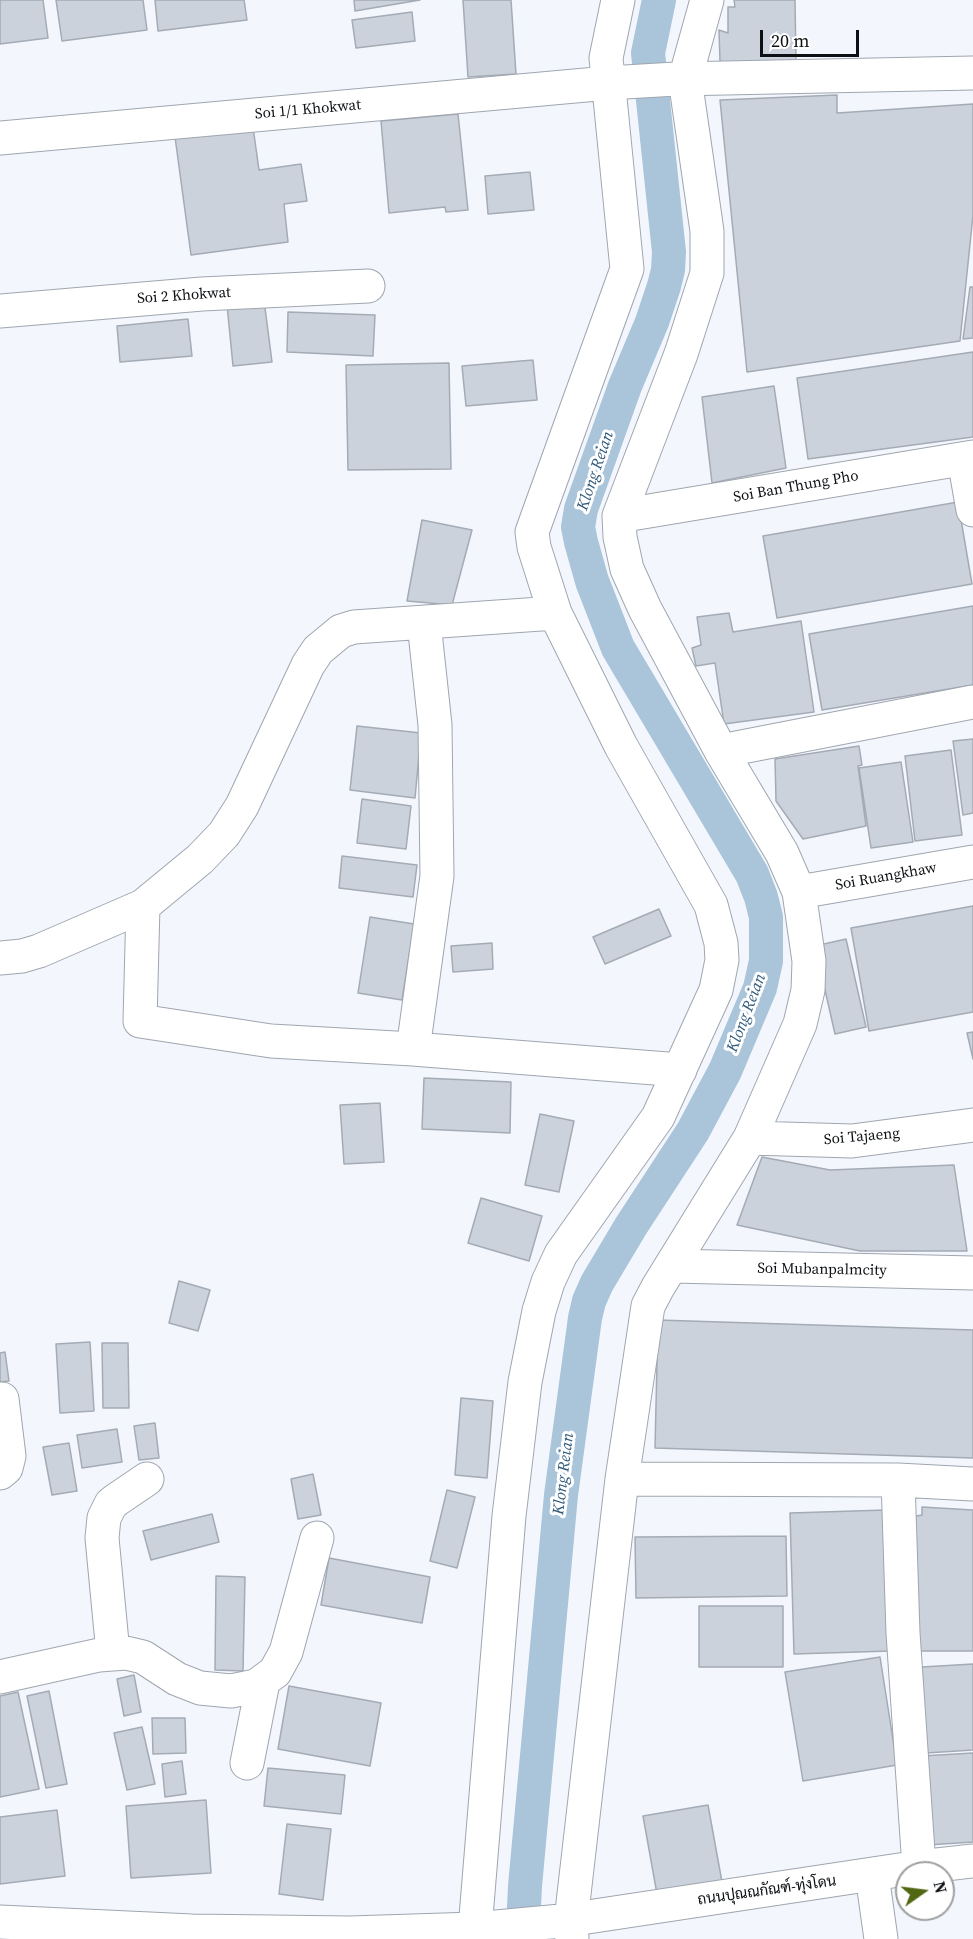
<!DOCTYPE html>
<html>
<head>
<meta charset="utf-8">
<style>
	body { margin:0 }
	#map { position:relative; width:973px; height:1939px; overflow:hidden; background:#f3f7fd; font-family:"Source Serif 4",serif }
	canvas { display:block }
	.north { position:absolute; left:895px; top:1861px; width:60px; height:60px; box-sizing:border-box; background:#fff; border:2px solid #9e9fa1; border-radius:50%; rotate:76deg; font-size:16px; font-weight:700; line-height:24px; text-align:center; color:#0d1013 }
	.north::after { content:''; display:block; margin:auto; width:21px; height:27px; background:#526713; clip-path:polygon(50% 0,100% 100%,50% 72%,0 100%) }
	.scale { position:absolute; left:760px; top:30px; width:99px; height:27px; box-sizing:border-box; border:3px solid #0d1013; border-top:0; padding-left:8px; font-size:18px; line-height:21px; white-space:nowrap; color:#0d1013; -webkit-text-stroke:4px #fff; paint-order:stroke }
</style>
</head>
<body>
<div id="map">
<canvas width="973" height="1939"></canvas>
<div class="north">N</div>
<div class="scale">20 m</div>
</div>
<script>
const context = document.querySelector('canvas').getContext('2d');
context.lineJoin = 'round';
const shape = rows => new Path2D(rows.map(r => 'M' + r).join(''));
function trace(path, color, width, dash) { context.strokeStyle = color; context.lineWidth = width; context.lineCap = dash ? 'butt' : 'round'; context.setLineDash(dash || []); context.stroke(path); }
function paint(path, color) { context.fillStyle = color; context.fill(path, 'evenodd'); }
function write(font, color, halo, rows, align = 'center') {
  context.font = font + ' "Source Serif 4",Sarabun,serif'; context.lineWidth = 6; context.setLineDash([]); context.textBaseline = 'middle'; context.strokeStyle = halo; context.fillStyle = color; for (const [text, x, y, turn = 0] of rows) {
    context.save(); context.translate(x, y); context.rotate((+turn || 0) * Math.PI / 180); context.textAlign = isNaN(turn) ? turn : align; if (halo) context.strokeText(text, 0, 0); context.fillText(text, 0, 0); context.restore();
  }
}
const canal = shape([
	[530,1939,524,1907,525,1886,561,1495,585,1318,589,1301,597,1283,631,1226,693,1131,725,1071,760,988,766,961,766,917,761,897,752,874,618,648,592,581,581,542,578,527,581,509,625,386,652,322,664,286,668,270,669,252,648,53,659,0]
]);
const building = shape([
	[0,0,43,0,48,38,0,44,0,0],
	[56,0,143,0,147,30,62,41,56,0],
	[155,0,244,0,247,20,158,31,155,0],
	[354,0,420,0,355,11,354,0],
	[463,0,511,0,516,74,468,77,463,0],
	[734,0,795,0,796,61,720,62,719,30,728,33,728,7,735,7,734,0],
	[412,12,415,41,356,48,352,20,412,12],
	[837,95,837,113,973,104,973,215,960,341,747,372,720,100,837,95],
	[458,114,468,210,446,212,445,207,389,213,381,121,458,114],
	[253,127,259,170,301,164,307,201,284,204,288,242,191,255,175,137,253,127],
	[530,172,534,210,488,214,485,176,530,172],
	[970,287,973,287,973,338,963,339,970,287],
	[264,300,272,362,233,366,227,305,264,300],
	[288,312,375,315,373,356,287,352,288,312],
	[188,319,192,356,120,362,117,326,188,319],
	[973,352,973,437,808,459,797,378,973,352],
	[533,360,537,400,466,406,462,366,533,360],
	[449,363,451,469,348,470,346,365,449,363],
	[774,386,786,468,712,483,702,397,774,386],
	[958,502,972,584,777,618,763,536,958,502],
	[422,520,472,530,452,605,407,601,422,520],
	[973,606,973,685,822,710,809,634,973,606],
	[729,613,733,632,801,621,814,712,724,724,715,663,696,666,692,648,701,645,697,617,729,613],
	[357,726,421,733,415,798,350,790,357,726],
	[973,739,973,813,963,815,953,741,973,739],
	[859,746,862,765,858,766,866,826,803,839,776,801,775,759,859,746],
	[951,750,962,835,915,841,905,756,951,750],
	[901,762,913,842,871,848,859,768,901,762],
	[362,799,411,806,406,849,357,843,362,799],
	[342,856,417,865,413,897,339,888,342,856],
	[973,906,973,1012,869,1031,851,928,973,906],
	[659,909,671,936,605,964,593,937,659,909],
	[370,917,414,924,402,1000,358,993,370,917],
	[846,939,866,1027,835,1034,815,946,846,939],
	[492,943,493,969,453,972,451,946,492,943],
	[973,1032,973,1059,967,1033,973,1032],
	[424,1078,511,1082,510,1133,422,1129,424,1078],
	[380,1103,384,1162,344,1164,340,1105,380,1103],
	[540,1114,574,1121,559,1192,525,1185,540,1114],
	[762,1157,830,1170,954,1165,967,1251,860,1251,737,1225,762,1157],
	[481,1198,542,1216,529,1261,468,1243,481,1198],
	[179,1281,210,1290,198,1331,169,1323,179,1281],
	[658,1320,973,1330,973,1458,655,1448,658,1320],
	[90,1342,94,1411,60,1413,56,1344,90,1342],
	[102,1343,128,1343,129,1408,103,1408,102,1343],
	[5,1352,9,1381,0,1382,0,1353,5,1352],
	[461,1398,493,1401,487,1478,455,1475,461,1398],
	[155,1423,159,1458,139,1460,134,1426,155,1423],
	[117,1429,122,1462,82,1468,77,1435,117,1429],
	[69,1443,77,1491,52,1495,43,1447,69,1443],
	[313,1474,321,1515,298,1519,291,1479,313,1474],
	[447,1490,475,1497,457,1568,430,1561,447,1490],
	[922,1507,973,1510,973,1651,917,1651,911,1517,922,1515,922,1507],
	[886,1510,890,1651,794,1654,790,1513,886,1510],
	[212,1514,219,1542,151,1560,143,1531,212,1514],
	[786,1536,787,1596,636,1598,635,1537,786,1536],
	[329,1558,430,1577,422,1623,321,1605,329,1558],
	[216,1576,245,1577,243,1671,215,1670,216,1576],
	[699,1606,783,1606,783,1667,699,1667,699,1606],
	[880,1657,897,1765,803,1781,785,1672,880,1657],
	[973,1664,973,1750,926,1753,922,1667,973,1664],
	[134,1675,141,1712,124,1716,117,1679,134,1675],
	[289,1686,381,1703,370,1766,278,1749,289,1686],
	[49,1691,67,1784,46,1788,27,1696,49,1691],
	[18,1692,39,1789,0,1797,0,1696,18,1692],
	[152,1718,185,1718,186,1753,153,1754,152,1718],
	[142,1727,155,1784,127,1790,114,1733,142,1727],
	[973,1753,973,1842,927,1845,922,1756,973,1753],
	[182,1761,186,1794,165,1797,162,1764,182,1761],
	[268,1768,345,1775,341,1814,264,1806,268,1768],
	[206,1800,211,1873,131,1878,126,1806,206,1800],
	[708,1805,722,1882,657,1894,643,1816,708,1805],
	[57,1810,65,1876,0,1884,0,1817,57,1810],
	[287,1824,331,1829,323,1900,279,1894,287,1824]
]);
const minor = shape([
	[0,138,608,83,676,79,973,73],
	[0,311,202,294,368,286],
	[964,459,973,510],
	[619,516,973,457],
	[721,751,973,702],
	[799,892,973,862],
	[143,906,140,1021,271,1041,413,1049,680,1070],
	[0,958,22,956,39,951,143,906,200,859,224,834,242,806,308,665,318,650,341,631,354,627,555,613],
	[413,1049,437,876,435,725,424,623],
	[750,1138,852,1141,973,1125],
	[672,1266,973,1273],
	[0,1473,6,1468,9,1456,2,1399],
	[622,1479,898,1480,973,1484],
	[898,1480,903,1633,919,1867],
	[113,1653,102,1538,104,1518,111,1504,116,1500,147,1479],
	[0,1677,99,1655,126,1653,143,1657,177,1679,200,1688,231,1691,256,1686,275,1672,286,1652,317,1538],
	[247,1763,263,1682],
	[872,1875,881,1939],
	[0,1922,192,1931,350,1933,475,1929,561,1921,919,1867,973,1861],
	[478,1939,475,1929,509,1516,525,1382,539,1311,548,1282,561,1254,658,1117,716,990,722,960,721,943,711,905,621,746,555,613,534,547,532,532,627,269,606,58,618,0],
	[572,1939,571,1920,622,1479,648,1306,658,1287,750,1138,800,1024,808,990,809,961,799,892,782,853,721,751,645,609,627,569,620,537,619,516,681,354,707,273,707,231,685,79,707,0]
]);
const streetNames = [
	["Soi 1/1 Khokwat",308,110,-5],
	["Soi 2 Khokwat",184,296,-4],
	["Soi Ban Thung Pho",796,487,-10],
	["Soi Ruangkhaw",886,877,-10],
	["Soi Tajaeng",862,1137,-5],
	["Soi Mubanpalmcity",822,1270,1],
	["ถนนปุณณกัณฑ์-ทุ่งโดน",767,1891,-8]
];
const waterNames = [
	["Klong Reian",596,471,-71],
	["Klong Reian",747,1013,-69],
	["Klong Reian",564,1474,-83]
];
trace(canal, '#aac4da', 34);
paint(building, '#cbd2dc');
trace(building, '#a4abb5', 1.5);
trace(minor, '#9fa6af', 35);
trace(minor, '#fff', 33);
write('15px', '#0d1013', '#fff', streetNames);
write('italic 16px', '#315a7b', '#fff', waterNames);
</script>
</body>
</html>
